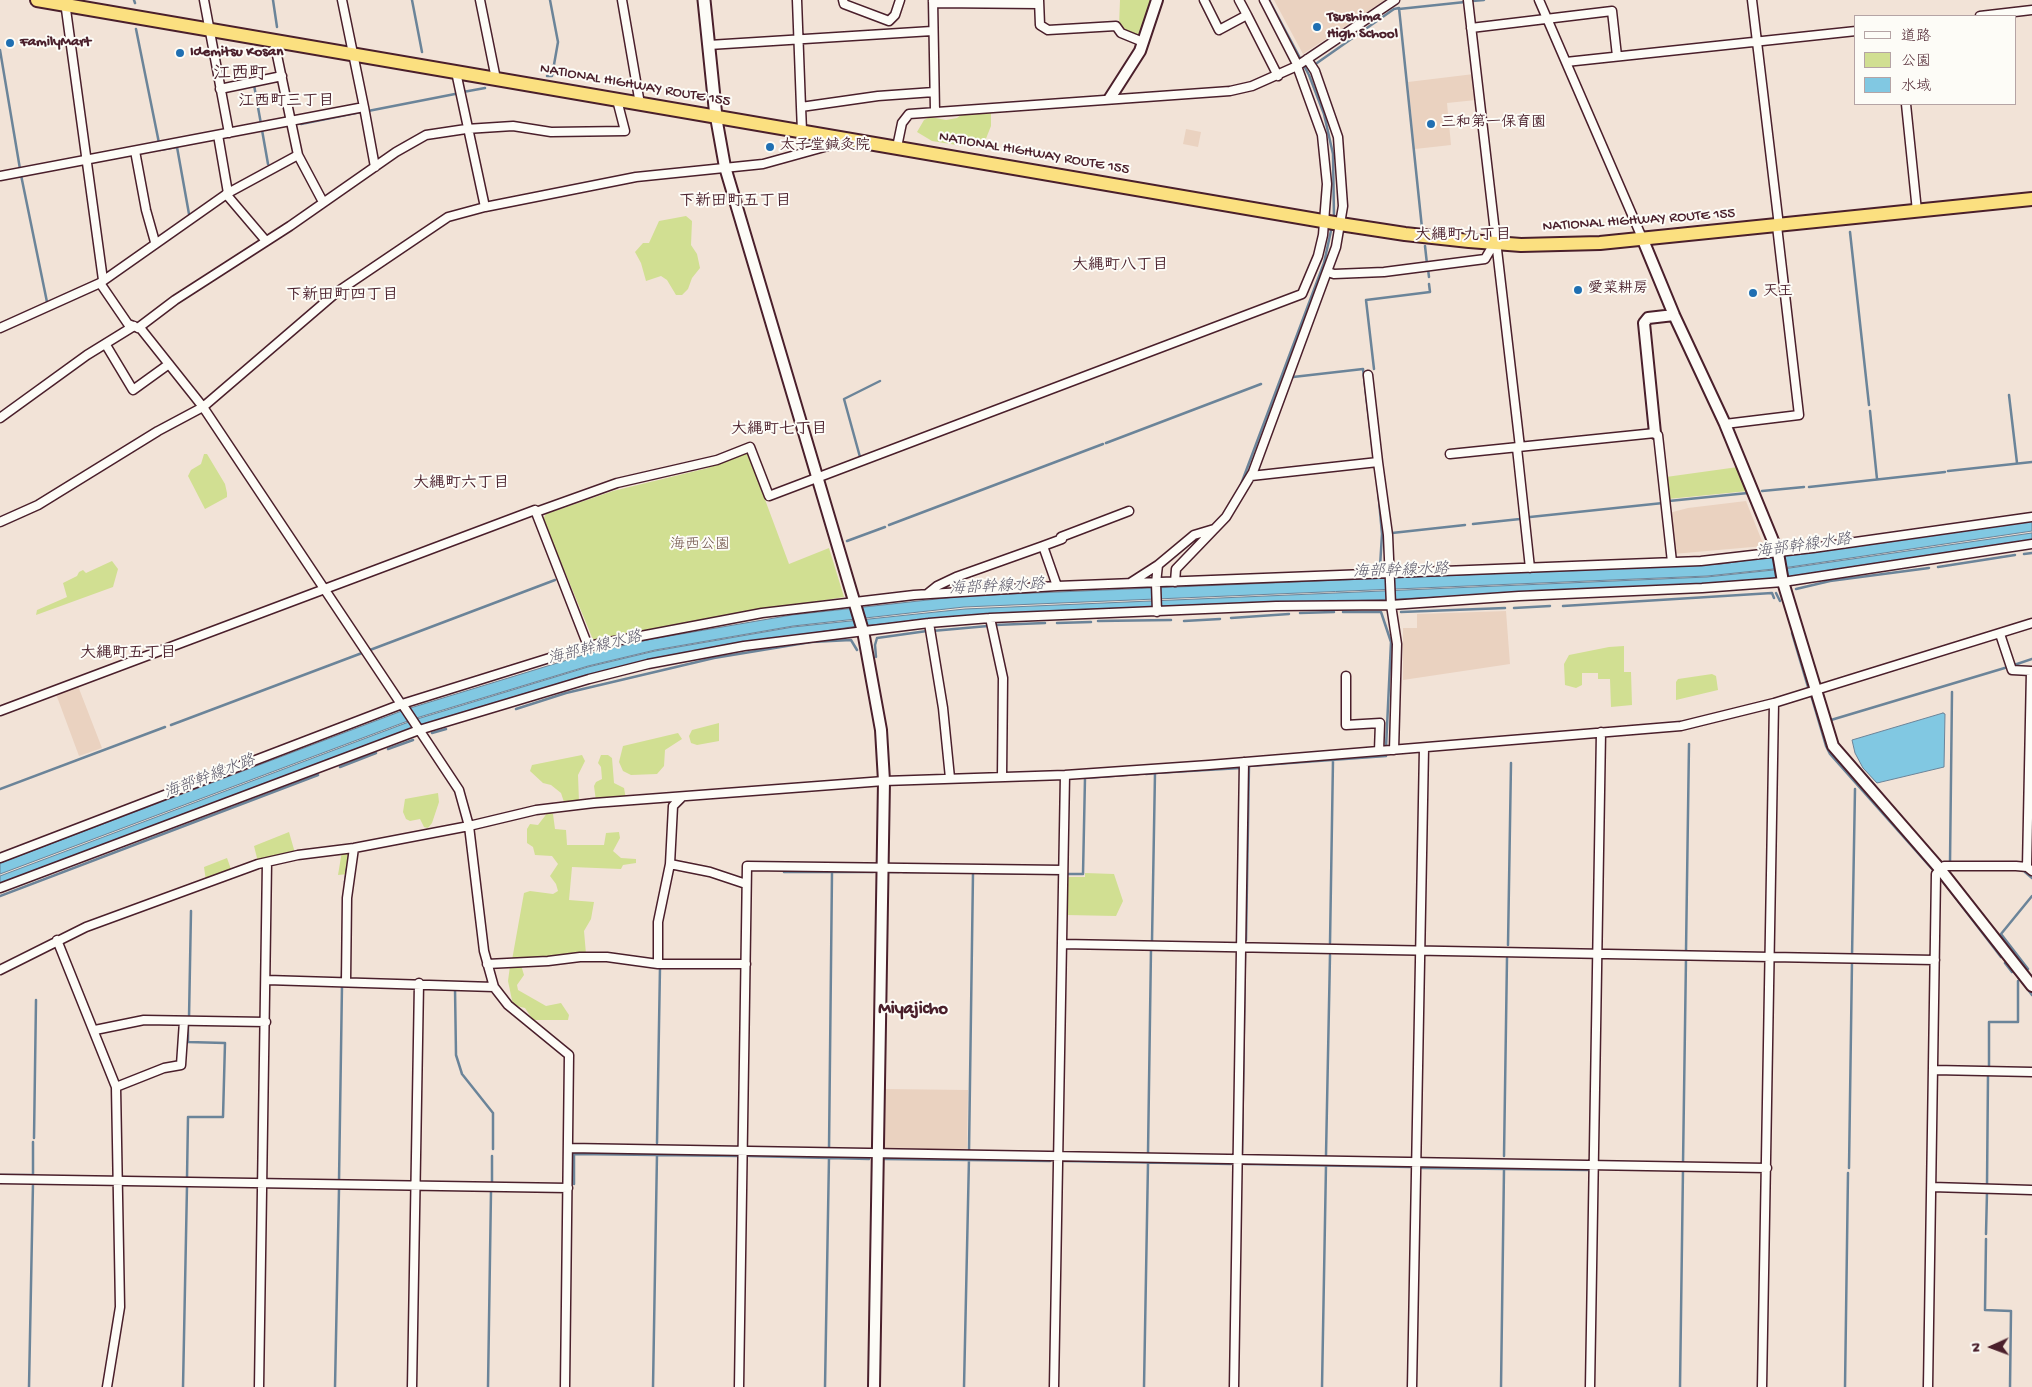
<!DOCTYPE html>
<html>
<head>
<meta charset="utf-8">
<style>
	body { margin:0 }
	#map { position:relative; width:2032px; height:1387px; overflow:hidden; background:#f2e3d7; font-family:"Gochi Hand","Klee One",sans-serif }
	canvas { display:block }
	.legend { position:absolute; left:1854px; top:15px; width:162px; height:90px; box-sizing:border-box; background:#fdfcf7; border:1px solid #b5a4a5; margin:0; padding:6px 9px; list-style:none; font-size:15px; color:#4a1f2b }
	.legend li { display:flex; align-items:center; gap:10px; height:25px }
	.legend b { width:25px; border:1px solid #b5a4a5 }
	.north { position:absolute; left:1967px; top:1322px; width:50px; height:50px; -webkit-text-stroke:4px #fdfcf7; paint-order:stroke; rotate:268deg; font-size:14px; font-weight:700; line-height:20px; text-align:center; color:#4a1f2b }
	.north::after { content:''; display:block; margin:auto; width:18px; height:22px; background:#4a1f2b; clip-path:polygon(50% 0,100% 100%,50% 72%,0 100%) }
</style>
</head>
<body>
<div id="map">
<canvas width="2032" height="1387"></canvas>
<ul class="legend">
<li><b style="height:6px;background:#fdfcf7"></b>道路</li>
<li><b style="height:14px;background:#d1df92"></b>公園</li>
<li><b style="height:14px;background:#81c8e2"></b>水域</li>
</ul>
<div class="north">N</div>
</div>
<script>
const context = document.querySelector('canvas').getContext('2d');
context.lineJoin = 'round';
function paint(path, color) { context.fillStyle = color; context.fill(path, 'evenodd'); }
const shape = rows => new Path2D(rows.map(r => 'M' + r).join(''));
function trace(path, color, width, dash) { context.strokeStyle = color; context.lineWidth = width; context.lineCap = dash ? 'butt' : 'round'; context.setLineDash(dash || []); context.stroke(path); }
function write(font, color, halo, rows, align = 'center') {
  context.font = font + ' "Gochi Hand","Klee One",sans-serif'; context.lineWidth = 4; context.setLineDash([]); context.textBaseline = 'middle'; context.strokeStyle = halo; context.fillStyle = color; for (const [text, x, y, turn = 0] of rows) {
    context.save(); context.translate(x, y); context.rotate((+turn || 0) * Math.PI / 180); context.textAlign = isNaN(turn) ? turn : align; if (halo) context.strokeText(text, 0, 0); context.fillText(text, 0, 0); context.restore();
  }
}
const built = shape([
	[1274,0,1385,0,1303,54],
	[1474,74,1476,100,1447,103,1451,145,1415,149,1408,82],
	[1186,129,1201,132,1198,147,1183,144],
	[1746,501,1764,546,1673,554,1669,513,1688,508],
	[1506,611,1510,664,1403,680,1403,628,1417,628,1417,614],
	[78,686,102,748,79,756,56,694],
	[885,1089,968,1090,967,1149,885,1149]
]);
const green = shape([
	[1120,0,1151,0,1141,36,1126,33,1119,26],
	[991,112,991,126,985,141,976,145,963,146,932,141,917,132,924,120,930,117,946,120,957,118,962,114],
	[686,216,692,221,691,245,697,254,700,268,692,278,688,289,682,295,676,295,667,280,661,276,646,281,641,263,635,252,643,243,649,243,659,221],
	[745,453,748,454,789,564,829,548,844,597,691,622,594,642,543,519,546,514,613,491,708,468],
	[204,454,207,454,225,484,227,493,227,497,205,509,188,476,191,470,201,464],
	[1738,467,1748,491,1668,499,1666,477],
	[112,561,118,569,113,587,36,615,37,610,67,597,63,583,77,576,79,572,83,570,86,573],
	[1624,646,1624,672,1631,672,1632,705,1611,707,1610,679,1598,679,1598,673,1582,673,1582,685,1576,688,1565,685,1564,664,1569,655,1609,647],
	[1712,674,1716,676,1718,690,1676,700,1676,682,1678,679],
	[719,723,719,741,697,745,691,743,689,736,692,730],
	[678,733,682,739,665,750,664,766,657,774,631,775,623,771,619,762,623,746],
	[582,755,585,761,578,775,579,802,564,802,561,793,551,785,543,783,530,771,532,765],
	[601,755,608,755,612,758,614,783,624,788,626,799,596,801,594,786,596,782,602,779,601,767,598,763],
	[438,793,439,802,432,823,428,828,424,827,420,819,410,821,406,819,403,812,405,799],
	[548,812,553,814,555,829,566,830,567,845,604,845,606,833,619,832,620,838,613,851,621,858,636,859,636,863,623,865,621,869,572,867,569,900,594,902,591,919,584,931,586,954,549,959,512,960,524,893,530,891,553,894,558,891,556,884,550,876,558,864,552,856,535,855,533,847,527,843,527,829,530,824,538,825],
	[289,832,295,853,287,852,285,855,258,862,254,846],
	[342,851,350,851,348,874,338,875],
	[227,858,232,872,206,881,204,867],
	[1085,873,1114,874,1123,901,1116,916,1066,915,1067,877,1085,877],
	[521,965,524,975,517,985,518,990,546,1006,561,1003,569,1015,568,1020,533,1020,525,1008,513,1005,508,981,510,966]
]);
const water = shape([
	[2032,520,2032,531,1783,568,1707,576,964,607,793,626,655,650,588,666,413,719,0,874,0,863,407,709,590,653,652,639,792,615,964,596,1721,564,2032,520],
	[2032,533,2032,541,1784,578,1703,586,966,617,857,626,755,642,651,661,419,728,0,885,0,876,414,720,588,667,655,651,793,627,965,609,1707,577,1783,569,2032,533],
	[1943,713,1945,714,1944,767,1877,783,1863,768,1855,753,1852,740,1943,713]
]);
const stream = shape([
	[134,0,135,3],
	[273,0,277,27],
	[412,0,422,52],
	[1269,0,1309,75,1324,114,1333,154,1334,218],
	[1472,1,1484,0],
	[1399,9,1465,2],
	[136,29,159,143],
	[0,50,20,169],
	[1317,63,1394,9,1399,8,1422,228],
	[547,76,552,76,558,42,550,0],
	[254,85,261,124],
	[463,92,485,88],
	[368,111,455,94],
	[301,124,361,112],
	[262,130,268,164],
	[160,150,177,147,189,214],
	[21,175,47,302],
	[1850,232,1869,405],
	[1425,246,1427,264],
	[1428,269,1429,277],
	[1374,369,1366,300,1430,292,1429,284],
	[1293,377,1363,369,1374,460],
	[2009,395,2017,463],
	[1870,411,1877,479],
	[1106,443,1261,384],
	[860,457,844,399,880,381],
	[1948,471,2032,462],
	[1377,478,1382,534,1380,567],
	[1240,487,1324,263,1332,226],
	[1809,487,1945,472],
	[1762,491,1804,487],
	[1669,501,1748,493],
	[1530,517,1663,503],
	[1473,524,1520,519],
	[889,525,1103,444],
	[1392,533,1465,525],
	[847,541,885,527],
	[2024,554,2032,553],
	[1938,567,2015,555],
	[1796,589,1830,581,1929,568],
	[1776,593,1780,601],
	[1563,606,1772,593,1774,598],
	[1514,608,1550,606],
	[1343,612,1381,612,1391,642,1386,748],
	[1401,612,1505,608],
	[1300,613,1334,612],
	[1231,618,1289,614],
	[1098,621,1171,620],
	[1184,621,1220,619],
	[1057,623,1091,622],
	[995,625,1045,623],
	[932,631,988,626],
	[1792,633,1808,687],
	[370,650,555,580],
	[876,657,875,645,877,638,927,631],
	[2014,665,2032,659],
	[1952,692,1950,863,1952,863],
	[1811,695,1826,746,1830,754,1933,870,1933,876],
	[516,709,566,693,714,658,811,642,851,640,857,650],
	[1831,720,2008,667],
	[171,725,362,653],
	[432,733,446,729],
	[388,749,413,740],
	[340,767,376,753],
	[1146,774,1155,773],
	[0,789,165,727],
	[784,872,873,872],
	[889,872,899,872],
	[903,872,925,872],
	[930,872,1059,874],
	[2025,872,2032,878],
	[1067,874,1083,874,1085,778,1139,774],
	[1941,879,2001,957],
	[345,882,347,869],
	[0,896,318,775],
	[1246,940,1249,766,1386,756,1386,754],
	[1152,941,1155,773,1241,768],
	[1330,943,1333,760],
	[1508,945,1511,763],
	[1686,951,1689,744],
	[1852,957,1855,789],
	[2005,963,2012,972],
	[2028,969,2001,934,2032,896],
	[342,977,343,935],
	[2021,980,2032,995],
	[455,988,456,1055,462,1074,493,1113,493,1149],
	[189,1018,191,911],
	[1989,1067,1989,1022,2018,1022,2018,981],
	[34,1138,36,1000],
	[657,1143,660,967],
	[829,1149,832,872],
	[969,1151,973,873],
	[1148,1153,1151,949],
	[1242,1153,1245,954],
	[1326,1155,1330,955],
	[749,1156,869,1159],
	[1504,1156,1507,958],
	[884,1159,1050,1161],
	[1064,1161,1231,1164],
	[1245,1164,1410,1167],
	[1683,1164,1686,958],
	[1422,1168,1589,1170],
	[1849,1168,1852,961],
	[0,1175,33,1175,33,1142],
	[187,1178,188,1117,223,1117,225,1043,188,1042,188,1026],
	[339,1181,342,985],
	[492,1184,492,1156],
	[574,1184,574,1154,738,1156],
	[1987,1185,1988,1075],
	[1986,1234,1987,1192],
	[1986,1239,1985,1310,2011,1311,2010,1387],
	[29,1387,33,1183],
	[183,1387,187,1186],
	[335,1387,339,1189],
	[488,1387,491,1191],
	[653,1387,657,1154],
	[825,1387,829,1157],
	[964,1387,969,1158],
	[1144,1387,1148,1163],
	[1322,1387,1326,1165],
	[1501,1387,1504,1169],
	[1680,1387,1683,1169],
	[1845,1387,1848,1173],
	[1924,1387,1928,1174]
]);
const minor = shape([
	[204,0,229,133],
	[342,0,364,107],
	[480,0,496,79],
	[622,0,640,104],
	[797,0,801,107,878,96,934,92],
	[843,0,844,4,889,21,895,15,900,0],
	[933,0,935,111],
	[1039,0,1040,25,1048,30,1116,26,1121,33,1143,42],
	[1204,0,1219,30,1247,15,1278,76],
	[1239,0,1247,15],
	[1264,0,1298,66],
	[1468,0,1520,447],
	[1539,0,1643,240],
	[1752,0,1779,226],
	[933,1,936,3,1039,4],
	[65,2,103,280],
	[1980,16,2032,10],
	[1471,28,1612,11,1617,56],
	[274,41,298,155,323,202],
	[709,45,932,31],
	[1566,62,1856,31],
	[456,72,485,207],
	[220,89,282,76],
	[1906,104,1917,211],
	[801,107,802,131],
	[218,135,228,193],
	[897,147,902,123,909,114,1230,91,1252,86,1297,66,1395,0],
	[135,151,146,210,155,242],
	[0,176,364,107,375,167],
	[226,194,266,241],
	[1328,272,1334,274,1384,272,1485,259,1495,242],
	[100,283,128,324,141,329,203,407,401,704],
	[0,328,100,283,228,193,298,155],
	[138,328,175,300,290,226,396,152,426,135,466,129,513,126,551,132,625,131,617,100],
	[106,345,133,390,169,364],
	[1368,375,1378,462],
	[0,418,87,355,134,326],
	[1725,424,1799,415,1777,226],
	[1517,448,1530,568],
	[1450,454,1655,433,1658,435,1672,562],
	[1251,476,1378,462,1388,535,1391,605,1397,644,1394,750],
	[536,512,617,483,717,460,750,447,769,496,1302,294,1318,256,1323,235,1327,184,1322,135,1297,66],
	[0,522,38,505,158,431,203,407,337,292,448,217,485,207,636,177,763,164,846,141],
	[1043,546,1062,539,1061,537,1129,511],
	[1175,582,1176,569,1226,517,1253,472,1336,247,1343,206,1338,137,1315,71,1307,59],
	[1130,583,1158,565],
	[927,594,937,586,956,577,1043,546,1057,586],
	[1157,612,1156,583,1158,565,1194,535,1214,529],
	[990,618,1003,678,1002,776],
	[929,623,943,708,950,778],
	[2000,634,2012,670,2031,671,2027,867],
	[1346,676,1346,725,1380,723,1379,751],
	[402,704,459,790,469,826,484,951,494,987,508,1005,569,1055,565,1387],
	[0,711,535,510,588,646],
	[0,858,402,704,588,646,762,613,914,595,1057,586,1701,561,1813,548,2032,517],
	[670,864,710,872,746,884],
	[0,888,419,730,589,679,648,664,744,646,929,623,990,618,1276,606,1391,605,1519,596,1702,588,1783,582,2032,544],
	[57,940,116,1087,120,1307,107,1387],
	[1062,944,1935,960],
	[487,964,548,961,580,957,607,957,658,964,746,964],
	[658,964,658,922,670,864,673,806,682,797],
	[0,970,86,927,258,864,298,855,354,848,469,826,536,810,594,803,884,781,1065,775,1209,765,1681,726,1774,703,2032,623],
	[267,980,494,987],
	[346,981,347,898,354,848],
	[95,1030,144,1020,266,1022],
	[1934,1070,2032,1072],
	[116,1087,164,1068,181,1065,184,1021],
	[569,1148,1767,1168],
	[0,1179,568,1188],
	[1932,1187,2032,1190],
	[259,1387,267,862],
	[412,1387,419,983],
	[739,1387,747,866,1063,870],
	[1054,1387,1065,775],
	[1234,1387,1244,762],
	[1412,1387,1424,748],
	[1590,1387,1601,732],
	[1762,1387,1774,703],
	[1928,1387,1936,874,1944,866,2016,866,2027,867,2032,871]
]);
const tertiary = shape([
	[1110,98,1140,51,1157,0],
	[716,117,725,167,863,631,881,730,884,781,874,1387],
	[1643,240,1674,315,1725,424,1778,553,1783,582,1833,746,1940,869,2032,986],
	[1655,433,1644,323,1648,318,1674,315]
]);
const secondary = shape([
	[704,0,716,117]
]);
const trunk = shape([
	[37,0,1340,224,1405,234,1469,241,1521,245,1600,243,2032,199]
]);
const markers = [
	[1317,27,5,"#1f6fb2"],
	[10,43,5,"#1f6fb2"],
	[180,53,5,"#1f6fb2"],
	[1431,124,5,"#1f6fb2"],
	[770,147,5,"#1f6fb2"],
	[1578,290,5,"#1f6fb2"],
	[1753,293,5,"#1f6fb2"]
];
const poiNames = [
	["Tsushima",1327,18],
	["High School",1327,35],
	["FamilyMart",20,43],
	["Idemitsu Kosan",190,53],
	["三和第一保育園",1441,124],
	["太子堂鍼灸院",780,147],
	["愛菜耕房",1588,290],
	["天王",1763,293]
];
const streetNames = [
	["NATIONAL HIGHWAY ROUTE 155",635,86,10],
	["NATIONAL HIGHWAY ROUTE 155",1034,154,10],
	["NATIONAL HIGHWAY ROUTE 155",1639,221,-4]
];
const parkNames = [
	["海西公園",700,546]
];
const neighbourhoodNames = [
	["江西町三丁目",286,103],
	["下新田町五丁目",735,203],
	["大縄町九丁目",1463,237],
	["大縄町八丁目",1120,267],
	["下新田町四丁目",342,297],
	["大縄町七丁目",779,431],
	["大縄町六丁目",461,485],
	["大縄町五丁目",128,655]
];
const waterNames = [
	["海部幹線水路",1804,547,-8],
	["海部幹線水路",1401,572,-2],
	["海部幹線水路",997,588,-3],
	["海部幹線水路",595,649,-14],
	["海部幹線水路",210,778,-21]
];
const quarterNames = [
	["江西町",240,75],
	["Miyajicho",913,1010]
];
paint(built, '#ead2c0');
paint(green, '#d1df92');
paint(water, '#81c8e2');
trace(water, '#6b8499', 1);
trace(stream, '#6b8499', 2.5);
trace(minor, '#4a1f2b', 11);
trace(tertiary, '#4a1f2b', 14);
trace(secondary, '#4a1f2b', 15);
trace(trunk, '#4a1f2b', 16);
trace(minor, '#fdfcf7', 8);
trace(tertiary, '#fdfcf7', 10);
trace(secondary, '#fdfcf7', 11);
trace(trunk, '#fbe080', 12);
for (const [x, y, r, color] of markers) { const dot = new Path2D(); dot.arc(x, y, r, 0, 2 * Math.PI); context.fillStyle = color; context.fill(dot); trace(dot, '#fdfcf7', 2); }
write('bold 15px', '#4a1f2b', '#fdfcf7', poiNames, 'left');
write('15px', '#4a1f2b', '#fdfcf7', streetNames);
write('15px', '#6c4f45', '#fdfcf7', parkNames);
write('bold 16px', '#4a1f2b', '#fdfcf7', neighbourhoodNames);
write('italic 16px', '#5d5a6b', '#fdfcf7', waterNames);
write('bold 18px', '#4a1f2b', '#fdfcf7', quarterNames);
</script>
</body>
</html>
